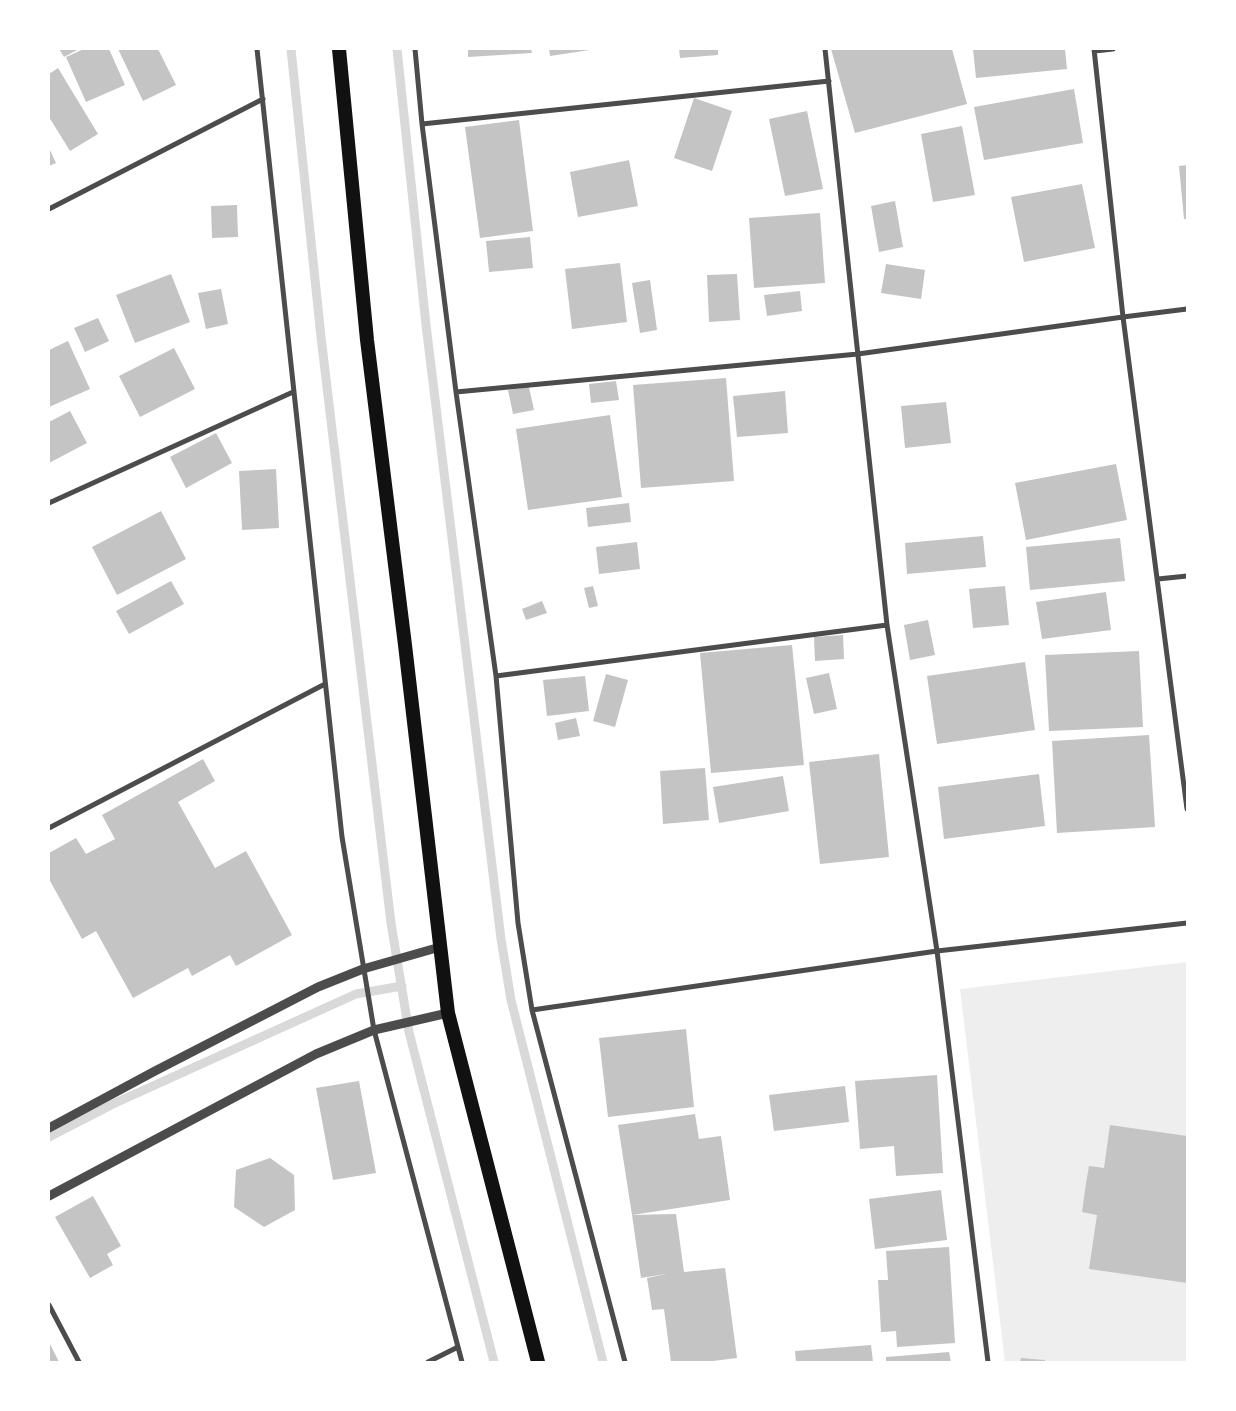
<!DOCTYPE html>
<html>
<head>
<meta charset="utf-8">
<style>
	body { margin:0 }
	#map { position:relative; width:1236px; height:1411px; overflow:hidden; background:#fff; font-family:Figtree,sans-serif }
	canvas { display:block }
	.frame { position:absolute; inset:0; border:50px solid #fff; pointer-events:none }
</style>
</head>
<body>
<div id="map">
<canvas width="1236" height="1411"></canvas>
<div class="frame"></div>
</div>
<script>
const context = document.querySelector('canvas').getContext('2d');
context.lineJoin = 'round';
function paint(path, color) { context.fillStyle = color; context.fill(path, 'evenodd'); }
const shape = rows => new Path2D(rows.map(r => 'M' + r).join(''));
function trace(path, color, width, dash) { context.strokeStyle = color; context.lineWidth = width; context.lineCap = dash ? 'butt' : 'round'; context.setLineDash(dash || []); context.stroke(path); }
const green = shape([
	[1187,962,1187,1362,1005,1362,960,989]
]);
const stream = shape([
	[291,49,321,337,391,923,409,1032,494,1362],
	[397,49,426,325,501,939,511,1000,603,1362],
	[49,1137,113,1104,356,994,402,986]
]);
const building = shape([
	[59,49,79,49,64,57],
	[84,49,109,49,125,85,86,102,66,57],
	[118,49,158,49,176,85,143,101],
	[468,49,531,49,532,53,468,57],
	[549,49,590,49,590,50,550,56],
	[679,49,718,49,718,55,680,58],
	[831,49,952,49,967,104,855,133],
	[973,49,1065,49,1067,69,976,78],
	[58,68,98,134,70,151,49,117,49,74],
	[1074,89,1083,143,984,160,974,107],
	[694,98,732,111,712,171,674,158],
	[807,111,823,189,785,196,769,119],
	[519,120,533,231,480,238,465,127],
	[962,126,975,195,933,202,921,134],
	[49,148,56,163,49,166],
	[629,160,638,206,578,217,570,172],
	[1187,165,1187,219,1184,219,1179,166],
	[1082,184,1095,248,1024,262,1011,197],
	[895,201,903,247,879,252,871,206],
	[237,205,238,237,212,238,211,206],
	[820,213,825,283,754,288,749,218],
	[530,237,533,268,489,272,486,241],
	[620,263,627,322,572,329,565,269],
	[886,264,925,270,921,299,881,293],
	[171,274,190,322,135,343,116,295],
	[737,274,740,320,709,322,707,275],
	[650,280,657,330,640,333,632,283],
	[221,289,228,324,206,329,198,293],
	[800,291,802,311,767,316,764,295],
	[98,318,109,341,85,352,74,328],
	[68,341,90,389,49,407,49,350],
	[174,348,195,389,140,417,119,376],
	[726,378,734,481,641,488,633,385],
	[616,381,619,400,591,403,589,384],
	[529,387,534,410,513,414,508,390],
	[785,391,788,433,737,437,733,396],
	[946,402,951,443,905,448,901,406],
	[70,411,87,443,49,463,49,422],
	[610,415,622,497,528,510,516,429],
	[216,433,232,463,186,488,170,457],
	[1116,464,1127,520,1026,540,1015,483],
	[276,469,279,528,242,530,239,471],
	[629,503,631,522,588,527,586,508],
	[161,511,186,559,117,595,92,547],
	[983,536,986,567,907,574,905,543],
	[1120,538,1125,581,1030,590,1026,547],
	[637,542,640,569,599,574,596,547],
	[171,581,184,604,129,634,116,611],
	[593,586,598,606,589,608,584,588],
	[1005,586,1009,625,973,628,969,589],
	[1106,592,1111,630,1042,639,1036,602],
	[542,601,547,613,526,620,522,609],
	[928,620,935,655,910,660,904,625],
	[843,635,844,659,815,661,814,637],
	[792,645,804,765,711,773,700,653],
	[1139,651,1143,727,1049,731,1045,655],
	[1025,662,1035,730,937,744,927,676],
	[829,673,837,709,814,714,806,678],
	[606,674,628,680,615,727,593,721],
	[585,676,589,711,547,716,543,680],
	[576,718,580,736,558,740,555,723],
	[1149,735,1155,827,1057,833,1052,741],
	[879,754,889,857,820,864,809,762],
	[203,759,215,781,178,802,215,868,246,851,292,935,236,966,230,955,192,976,188,968,133,998,96,931,82,939,49,879,49,853,76,838,86,854,115,839,102,815],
	[705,768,709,820,663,824,660,771],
	[1039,774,1045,826,944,839,938,787],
	[783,776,789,811,719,823,713,787],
	[686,1029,694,1107,608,1117,599,1038],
	[937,1075,943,1173,896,1176,894,1146,860,1149,855,1081],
	[359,1081,376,1173,333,1180,316,1088],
	[845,1086,849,1122,774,1131,769,1095],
	[695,1114,699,1139,721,1136,730,1200,632,1215,676,1214,684,1272,725,1268,737,1358,705,1362,671,1362,664,1309,652,1310,647,1278,666,1274,641,1278,632,1215,618,1125],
	[1110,1125,1187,1136,1187,1283,1089,1269,1097,1215,1082,1212,1086,1183,1089,1166,1104,1168],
	[270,1158,294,1175,295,1210,264,1227,234,1207,236,1170],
	[941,1190,947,1240,875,1249,869,1199],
	[93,1196,121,1246,107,1254,113,1265,90,1278,55,1217],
	[949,1247,955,1343,897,1347,896,1331,881,1332,878,1280,888,1280,886,1251],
	[49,1342,59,1362,49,1362],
	[871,1345,873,1362,796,1362,795,1351],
	[949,1352,951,1362,886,1362,886,1357],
	[1021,1358,1045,1360,1045,1362,1020,1362]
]);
const minor = shape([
	[257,49,342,837,374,1030,462,1362],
	[415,49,422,124,456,392,496,676,518,923,532,1010,625,1362],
	[825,49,887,625,937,951,988,1362],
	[1094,49,1123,317,1187,809],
	[1095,51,1113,49],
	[422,124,829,81],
	[49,209,263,99],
	[456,392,858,354,1123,317,1187,309],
	[49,503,293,392],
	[1158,579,1187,576],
	[496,676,887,625],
	[49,828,325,684],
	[532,1010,937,951,1187,923],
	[49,1305,79,1362],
	[428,1362,458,1347]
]);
const tertiary = shape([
	[49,1128,155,1071,318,987,363,969,440,947],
	[49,1196,316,1054,374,1030,448,1013]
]);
const trunk = shape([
	[339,49,367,340,405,645,448,1013,538,1362]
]);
paint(green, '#eee');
trace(stream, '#d9d9d9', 9);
paint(building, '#c4c4c4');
trace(minor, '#4c4c4c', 5);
trace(tertiary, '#4c4c4c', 9);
trace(trunk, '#111', 14);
</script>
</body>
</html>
